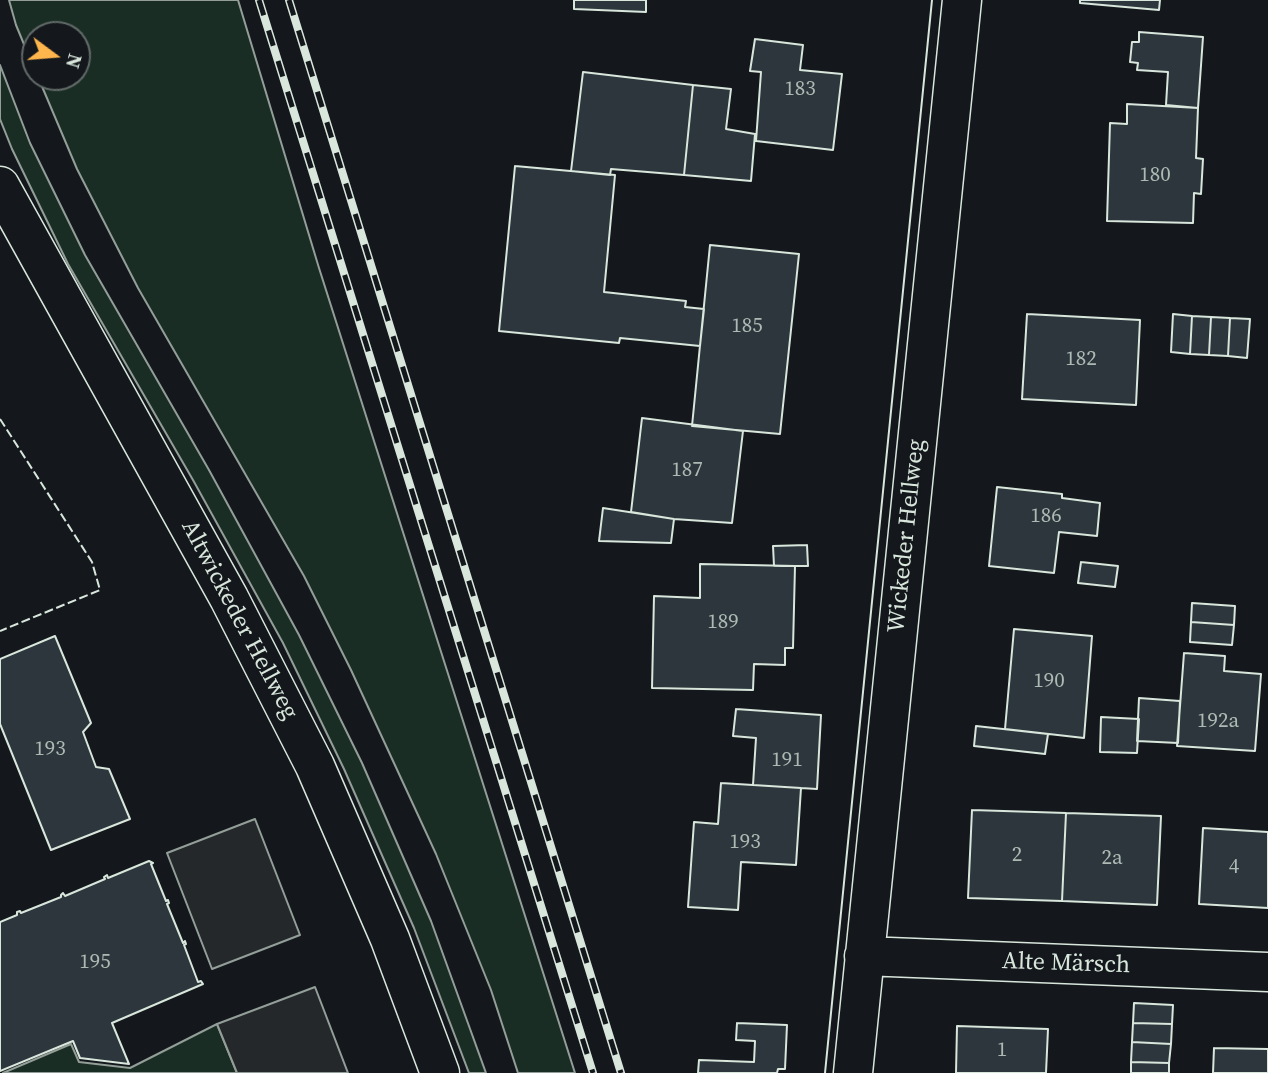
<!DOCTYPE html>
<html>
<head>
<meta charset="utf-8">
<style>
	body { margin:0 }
	#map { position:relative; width:1268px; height:1073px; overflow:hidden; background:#14181c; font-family:"Source Serif 4",serif }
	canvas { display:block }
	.north { position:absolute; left:21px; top:21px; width:70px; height:70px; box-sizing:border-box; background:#14181c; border:2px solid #626a69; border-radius:50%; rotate:106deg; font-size:19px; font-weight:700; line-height:28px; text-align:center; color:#d8e6dc }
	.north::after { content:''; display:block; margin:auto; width:24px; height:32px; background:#ffb74d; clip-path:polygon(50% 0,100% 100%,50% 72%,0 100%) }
</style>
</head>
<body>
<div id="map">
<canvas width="1268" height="1073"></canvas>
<div class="north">N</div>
</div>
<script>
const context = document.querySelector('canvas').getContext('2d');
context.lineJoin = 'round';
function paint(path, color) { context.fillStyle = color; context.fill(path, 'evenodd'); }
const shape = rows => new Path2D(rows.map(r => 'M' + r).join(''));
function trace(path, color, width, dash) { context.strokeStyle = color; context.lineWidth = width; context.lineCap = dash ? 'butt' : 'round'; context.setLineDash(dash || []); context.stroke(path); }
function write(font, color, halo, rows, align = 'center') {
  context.font = font + ' "Source Serif 4",serif'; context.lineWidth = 5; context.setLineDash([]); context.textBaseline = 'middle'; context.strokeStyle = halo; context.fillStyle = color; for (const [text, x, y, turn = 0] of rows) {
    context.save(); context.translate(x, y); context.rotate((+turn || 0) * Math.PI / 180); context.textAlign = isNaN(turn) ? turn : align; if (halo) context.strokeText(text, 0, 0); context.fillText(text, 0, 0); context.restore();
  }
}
const green = shape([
	[9,0,238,0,319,268,575,1073,518,1073,491,990,436,854,351,670,304,576,138,288,77,169,38,77,77,77,77,35,35,35,35,71,16,25,9,0],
	[0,65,30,143,85,255,209,470,299,635,362,763,431,921,486,1073,469,1073,414,928,344,769,283,643,193,480,68,264,12,149,0,119,0,65],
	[217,1024,237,1073,3,1073,71,1044,79,1062,130,1068,217,1024]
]);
const parking = shape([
	[255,819,300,935,212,969,167,853,255,819],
	[315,987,348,1073,237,1073,217,1024,315,987]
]);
const building = shape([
	[574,0,646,0,646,12,574,9,574,0],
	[1080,0,1160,0,1159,10,1080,3,1080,0],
	[1139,32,1203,37,1198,108,1166,105,1168,72,1137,70,1138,63,1130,62,1132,42,1139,42,1139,32],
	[755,39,803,45,800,70,842,74,833,150,756,141,761,72,750,71,755,39],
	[583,72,693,85,684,175,611,169,610,175,571,171,583,72],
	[693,85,731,89,726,129,755,134,751,181,684,175,693,85],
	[1127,104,1198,108,1196,158,1203,159,1201,194,1194,193,1193,223,1107,221,1110,123,1127,124,1127,104],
	[515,166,615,175,604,292,686,301,685,307,704,309,700,346,620,338,619,343,499,331,515,166],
	[710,245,799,254,780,434,692,426,710,245],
	[1027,314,1140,320,1136,405,1022,399,1027,314],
	[1173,314,1192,316,1190,354,1171,352,1173,314],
	[1192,316,1211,317,1209,355,1190,354,1192,316],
	[1211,317,1230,318,1228,356,1209,355,1211,317],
	[1230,318,1250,319,1247,358,1228,356,1230,318],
	[642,418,743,431,732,523,674,519,631,512,642,418],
	[997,487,1062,494,1062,498,1100,503,1097,536,1059,532,1054,573,989,566,997,487],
	[603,508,674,519,671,543,599,541,603,508],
	[807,545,808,566,774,566,773,546,807,545],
	[1081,562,1118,566,1115,587,1078,583,1081,562],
	[700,564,795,566,793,648,785,648,785,665,754,664,753,690,652,688,654,596,700,598,700,564],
	[1192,603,1235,606,1234,625,1191,622,1192,603],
	[1191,622,1234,625,1232,645,1190,642,1191,622],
	[1014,629,1092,636,1084,738,1005,729,1014,629],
	[55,636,91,723,83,732,96,767,109,769,130,819,51,850,0,724,0,659,55,636],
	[1184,653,1225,656,1224,671,1261,674,1255,751,1177,746,1184,653],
	[1139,698,1180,701,1178,743,1137,741,1139,698],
	[736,709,821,715,817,789,753,785,756,738,733,736,736,709],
	[1101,717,1139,719,1137,753,1100,752,1101,717],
	[976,726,1048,734,1045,754,974,746,976,726],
	[721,783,801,788,796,865,741,862,738,910,688,907,694,822,718,824,721,783],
	[972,810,1066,813,1062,901,968,898,972,810],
	[1066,813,1161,816,1157,905,1062,901,1066,813],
	[1203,828,1268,832,1268,908,1199,904,1203,828],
	[149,861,153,863,151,864,166,901,168,900,169,903,167,904,183,943,185,941,186,944,184,945,198,982,201,981,203,984,112,1023,129,1064,80,1058,73,1041,0,1071,0,922,17,915,17,912,20,911,21,913,61,897,61,895,63,893,65,896,105,879,104,877,107,875,108,878,149,861],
	[1134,1003,1173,1005,1172,1024,1133,1023,1134,1003],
	[737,1023,787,1025,785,1069,778,1069,777,1073,698,1073,699,1060,754,1062,755,1041,736,1040,737,1023],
	[1133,1023,1172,1024,1171,1044,1132,1042,1133,1023],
	[957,1026,1048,1029,1046,1073,956,1073,957,1026],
	[1132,1042,1171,1044,1169,1063,1131,1062,1132,1042],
	[1214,1048,1268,1049,1268,1073,1213,1073,1214,1048],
	[1131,1062,1169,1063,1169,1073,1131,1073,1131,1062]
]);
const minor = shape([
	[864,956,1268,972],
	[853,1073,962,0]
]);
const major = shape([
	[0,186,229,598,315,766,390,939,440,1073]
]);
const tram = shape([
	[825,1073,932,0]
]);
const rail = shape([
	[259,0,593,1073],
	[289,0,621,1073]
]);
const fence = shape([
	[0,419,92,562,100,590,0,631]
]);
const numberNames = [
	["183",800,90],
	["180",1155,176],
	["185",747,327],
	["182",1081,360],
	["187",687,471],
	["186",1046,517],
	["189",723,623],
	["190",1049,682],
	["192a",1218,722],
	["193",50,750],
	["191",787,761],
	["193",745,843],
	["2",1017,856],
	["2a",1112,859],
	["4",1234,868],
	["195",95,963],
	["1",1002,1051]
];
const streetNames = [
	["Wickeder Hellweg",907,536,-84],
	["Altwickeder Hellweg",239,620,62],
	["Alte Märsch",1066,964,2]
];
paint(green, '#1a2d24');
trace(green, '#939e99', 2);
paint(parking, '#24282b');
trace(parking, '#939e99', 2);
paint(building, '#2c363c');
trace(building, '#d8e6dc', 2);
trace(minor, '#d8e6dc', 41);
trace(major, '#d8e6dc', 41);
trace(minor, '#14181c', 38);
trace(major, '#14181c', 38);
trace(tram, '#d8e6dc', 2);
trace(rail, '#d8e6dc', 8);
trace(rail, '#14181c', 5, [16]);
trace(fence, '#d8e6dc', 2, [9, 3.5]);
write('21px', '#adbab4', null, numberNames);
write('24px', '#d8e6dc', '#14181c', streetNames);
</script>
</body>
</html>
